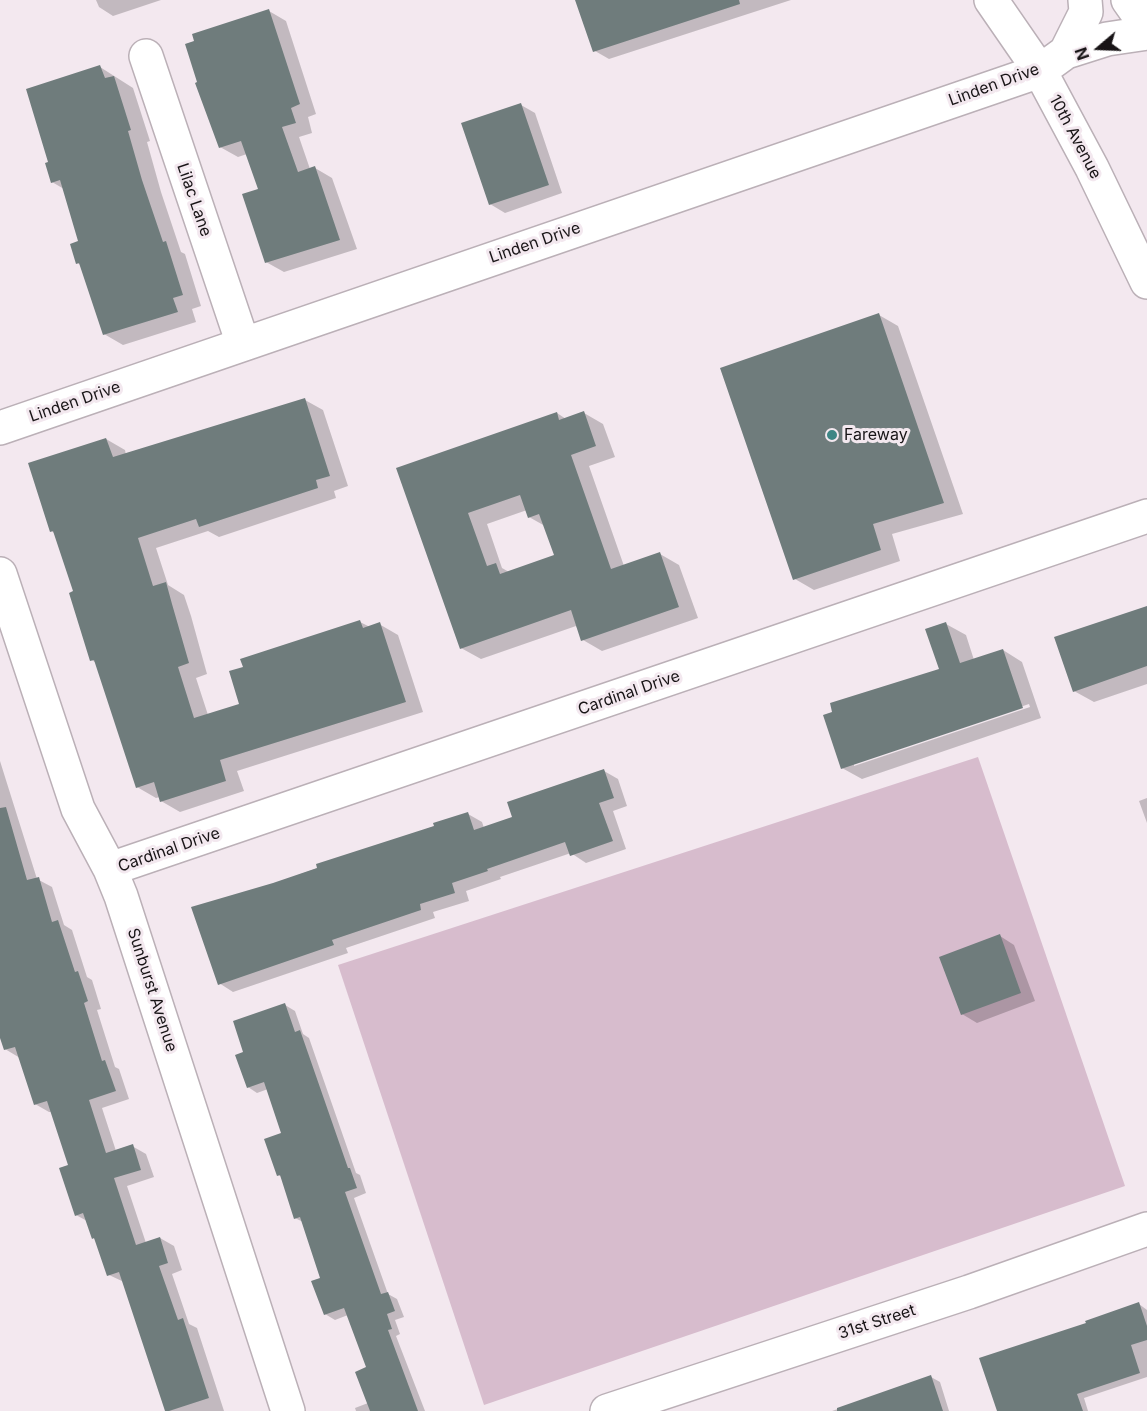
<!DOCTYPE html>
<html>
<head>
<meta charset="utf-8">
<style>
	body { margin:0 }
	#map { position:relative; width:1147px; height:1411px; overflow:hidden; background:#f3e8ef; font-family:Inter,sans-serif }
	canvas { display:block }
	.north { position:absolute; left:1069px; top:18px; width:60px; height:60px; -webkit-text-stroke:4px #f3e8ef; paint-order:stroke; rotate:251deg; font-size:16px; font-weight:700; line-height:24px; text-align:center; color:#181416 }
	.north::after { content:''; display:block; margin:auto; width:21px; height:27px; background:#181416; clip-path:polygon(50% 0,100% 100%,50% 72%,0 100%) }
</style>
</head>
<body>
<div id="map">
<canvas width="1147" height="1411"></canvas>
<div class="north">N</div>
</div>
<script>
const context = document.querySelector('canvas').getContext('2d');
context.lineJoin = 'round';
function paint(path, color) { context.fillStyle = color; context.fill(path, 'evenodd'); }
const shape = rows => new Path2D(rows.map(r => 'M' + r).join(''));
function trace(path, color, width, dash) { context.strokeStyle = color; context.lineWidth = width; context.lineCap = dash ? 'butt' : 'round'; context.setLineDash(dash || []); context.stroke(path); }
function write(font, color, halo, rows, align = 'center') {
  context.font = font + ' Inter,sans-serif'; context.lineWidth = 6; context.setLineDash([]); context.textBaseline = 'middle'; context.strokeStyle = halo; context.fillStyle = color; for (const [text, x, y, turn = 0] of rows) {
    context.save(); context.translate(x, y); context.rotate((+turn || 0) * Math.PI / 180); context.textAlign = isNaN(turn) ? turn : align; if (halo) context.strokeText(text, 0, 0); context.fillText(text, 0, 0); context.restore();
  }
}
const green = shape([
	[978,757,1125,1186,484,1405,338,965]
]);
const shadow = shape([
	[96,0,161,0,113,16,99,7],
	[577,0,791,0,609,59,595,51],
	[269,11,286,21,316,114,308,117,312,133,299,137,310,169,315,168,332,178,357,249,284,272,266,262,260,190,247,154,238,157,220,147],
	[100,67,133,88,150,141,147,142,161,192,181,252,185,254,201,306,192,309,196,322,123,345,104,334,81,265,77,263,80,242,64,189,52,182,50,163],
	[521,105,535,113,562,193,505,213,490,204],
	[879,315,898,326,963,514,892,534,900,561,814,590,795,579],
	[305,400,323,410,348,486,334,491,336,498,219,537,208,531,156,548,168,585,184,595,191,616,207,674,196,678,208,715,241,705,360,622,370,627,379,624,398,635,423,712,237,771,244,791,180,812,161,801,160,797,156,798,137,787,96,663,92,660,75,592,56,534,51,531,106,439,125,450,126,455],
	[557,413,566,419,584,413,603,424,615,457,589,466,624,566,660,554,679,565,698,618,602,651,583,640,576,626,481,659,461,648,398,469],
	[527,510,529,517,545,526,555,556,509,572,502,568,487,524],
	[1147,607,1147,684,1094,702,1074,691],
	[946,624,966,635,974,660,1003,650,1022,662,1041,718,862,779,842,768,941,670],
	[1029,704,1030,707,854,766,854,763],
	[0,761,37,879,52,887,64,925,72,930,87,977,92,980,101,1009,97,1010,115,1067,119,1069,129,1099,102,1108,116,1151,132,1146,146,1154,154,1177,127,1186,146,1243,160,1238,174,1246,182,1270,172,1274,189,1324,197,1328,224,1411,166,1411,124,1282,109,1275,97,1240,93,1238,87,1221,76,1215,70,1166,52,1112,49,1112,35,1104,20,1058,5,1049,0,1033],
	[604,771,618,779,627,806,613,811,626,849,586,863,571,853,500,877,501,879,466,891,469,901,433,912,435,918,346,948,348,953,233,992,219,983,273,884,468,814,482,822,484,828,514,818],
	[1147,798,1147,823,1139,801],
	[1000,936,1014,945,1035,1001,977,1023,962,1014],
	[285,1005,295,1011,303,1034,309,1038,356,1173,360,1175,366,1193,354,1198,388,1294,397,1299,404,1317,395,1320,400,1334,396,1336,425,1411,356,1411,355,1408,368,1403,368,1368,348,1315,335,1320,325,1314,322,1279,303,1222,295,1218,282,1177,278,1175,283,1134,268,1089,257,1093,248,1087,245,1053],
	[1139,1304,1147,1310,1147,1377,1084,1398,1088,1411,1035,1411,1088,1324],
	[931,1377,940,1382,949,1411,832,1411]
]);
const building = shape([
	[575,0,739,0,740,4,593,52],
	[269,9,300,104,291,108,296,123,282,127,298,172,315,166,340,240,265,263,242,194,258,189,241,141,219,148,195,83,197,82,185,44,194,41,192,34],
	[100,65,105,78,114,76,131,130,128,131,142,180,163,242,166,241,183,295,173,298,178,312,103,335,79,263,76,264,70,244,78,241,60,180,51,183,45,163,48,162,26,89],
	[521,103,549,185,489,205,461,123],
	[879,313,944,503,873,524,881,550,793,580,720,368],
	[305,398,330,476,316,480,318,488,199,527,196,519,138,538,153,586,166,582,172,604,189,663,178,667,194,718,239,704,229,671,243,667,240,659,360,620,363,628,380,622,406,702,220,760,226,781,160,802,154,782,136,788,94,660,90,661,69,593,73,591,53,531,50,532,28,463,106,438,113,457],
	[584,411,596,446,571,455,611,569,660,552,679,607,581,641,571,610,460,649,396,468,557,412,559,420],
	[520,495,528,518,539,514,554,555,500,574,496,563,487,566,468,513],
	[1147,606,1147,666,1073,692,1054,637],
	[946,622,960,663,1003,649,1023,708,841,769,823,715,832,712,830,703,939,669,925,629],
	[604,769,614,798,599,803,613,841,570,856,565,842,487,869,488,871,452,883,455,893,420,904,421,910,332,940,334,945,218,985,191,907,273,883,317,868,316,864,434,826,433,823,468,812,474,830,512,817,507,802],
	[6,807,27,880,39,877,52,922,58,920,75,972,78,971,88,1001,84,1003,102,1061,105,1060,116,1091,89,1100,106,1153,133,1144,141,1170,114,1178,136,1245,160,1237,168,1263,159,1266,178,1320,183,1318,209,1398,169,1411,165,1411,119,1272,107,1276,94,1238,92,1239,83,1213,75,1216,59,1168,68,1165,47,1101,34,1105,15,1047,4,1050,0,1038,0,808],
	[1000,934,1021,993,961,1015,939,957],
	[285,1003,295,1032,300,1030,348,1168,350,1168,357,1188,345,1192,381,1294,388,1292,395,1311,387,1314,392,1329,388,1330,418,1411,370,1411,355,1372,366,1367,344,1308,324,1315,311,1281,320,1278,300,1217,294,1219,280,1175,277,1176,264,1139,281,1133,264,1082,247,1088,235,1055,243,1052,233,1021],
	[1139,1302,1147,1326,1147,1340,1131,1345,1140,1373,1077,1394,1083,1411,997,1411,979,1358,1086,1323,1085,1321],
	[931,1375,943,1411,837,1411,837,1408]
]);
const minor = shape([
	[991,0,1040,71,1092,168,1147,282],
	[1066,52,1086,12,1085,0],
	[146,56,243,344],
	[0,428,1040,71,1066,52,1107,39,1147,33],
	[0,574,78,809,110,869,121,896,288,1411],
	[110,869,1147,516],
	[607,1411,969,1292,1147,1229]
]);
const major = shape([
	[1128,0,1147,27]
]);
const markers = [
	[832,435,6,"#3e8685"]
];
const streetNames = [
	["Linden Drive",994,85,-20],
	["10th Avenue",1075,137,62],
	["Lilac Lane",194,200,71],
	["Linden Drive",535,243,-19],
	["Linden Drive",75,402,-19],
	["Cardinal Drive",629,693,-19],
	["Cardinal Drive",169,850,-19],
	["Sunburst Avenue",152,990,72],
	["31st Street",877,1322,-18]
];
const poiNames = [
	["Fareway",844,435]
];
paint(green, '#d7bccd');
paint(shadow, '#0003');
paint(building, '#6f7c7c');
trace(minor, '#bbb0b7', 36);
trace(major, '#bbb0b7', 36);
trace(minor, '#fff', 33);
trace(major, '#fff', 33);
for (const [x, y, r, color] of markers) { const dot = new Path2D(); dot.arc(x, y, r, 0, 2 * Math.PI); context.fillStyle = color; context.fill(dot); trace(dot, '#f3e8ef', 2); }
write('16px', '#181416', '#f3e8ef', streetNames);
write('16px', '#181416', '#f3e8ef', poiNames, 'left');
</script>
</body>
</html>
